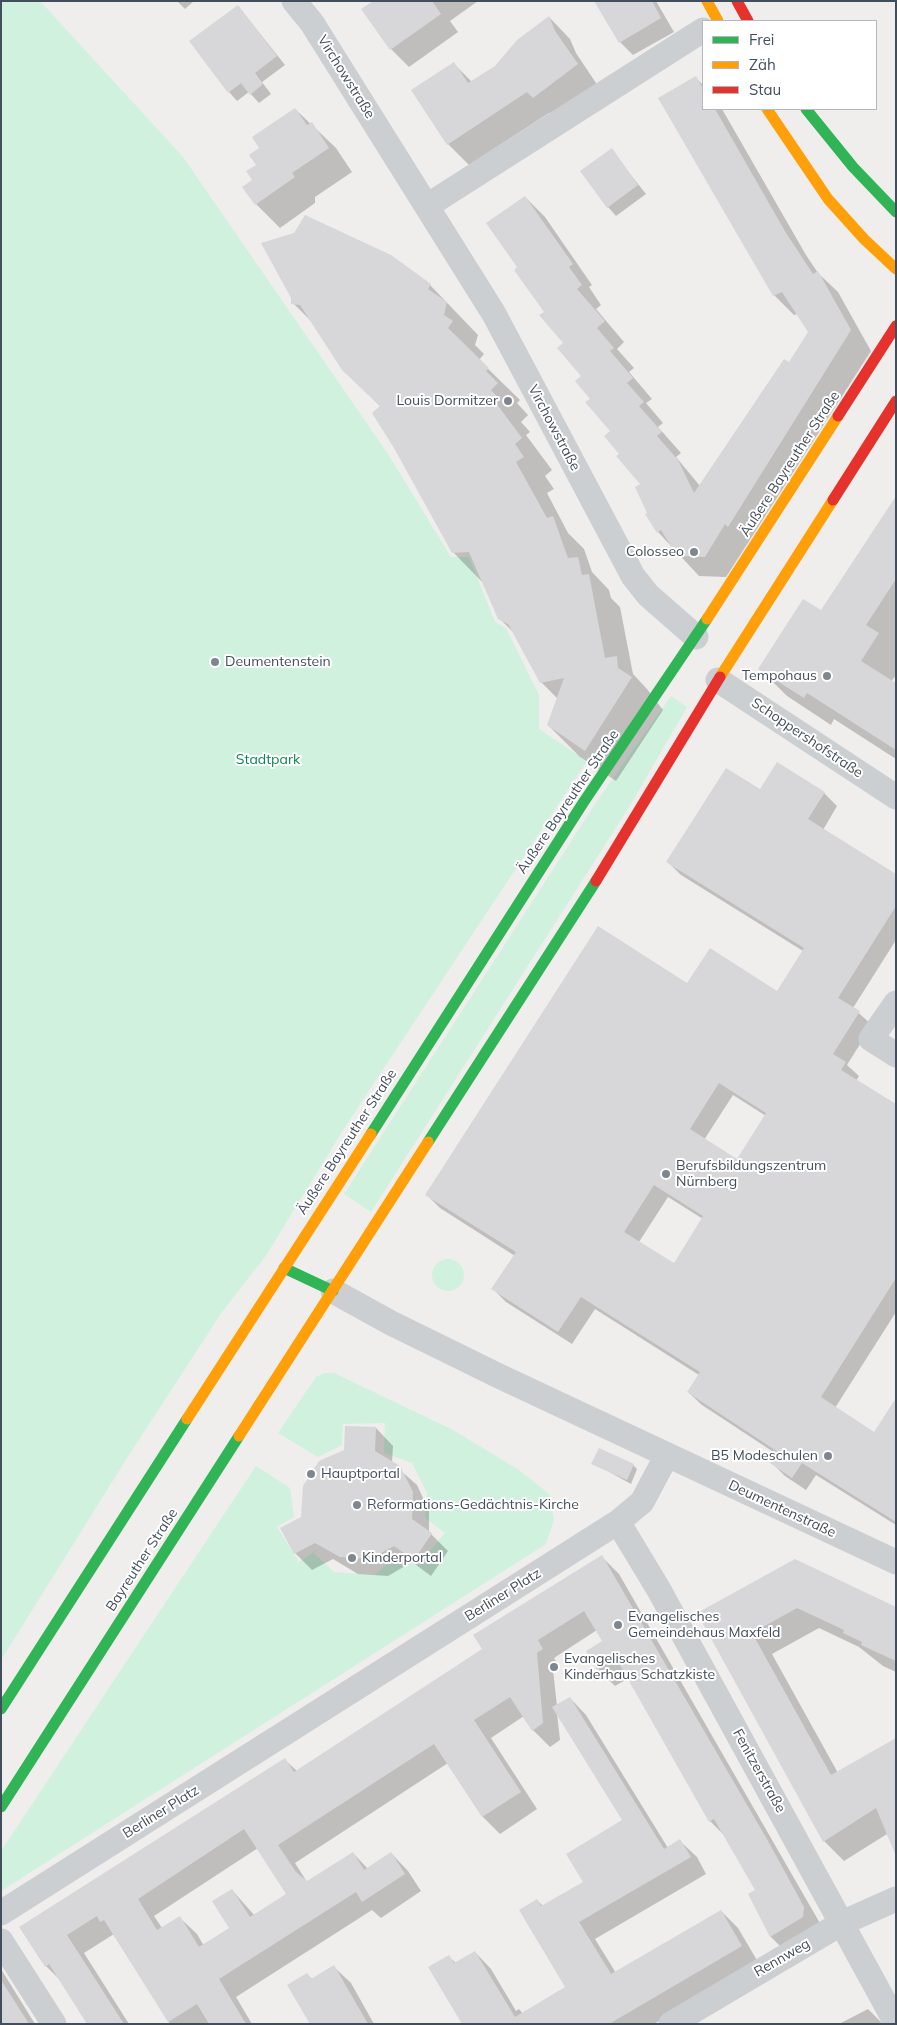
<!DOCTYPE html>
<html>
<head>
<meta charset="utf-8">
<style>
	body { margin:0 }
	#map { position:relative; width:897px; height:2025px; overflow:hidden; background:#efeeed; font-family:Mulish,sans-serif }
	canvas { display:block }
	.frame { position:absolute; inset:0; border:2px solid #434e5c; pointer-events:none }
	.legend { position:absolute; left:702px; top:20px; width:175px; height:90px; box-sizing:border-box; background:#fff; border:1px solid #b4b8be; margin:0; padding:6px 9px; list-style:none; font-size:15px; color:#434e5c }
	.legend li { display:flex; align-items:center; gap:10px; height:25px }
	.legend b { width:25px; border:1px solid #b4b8be }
</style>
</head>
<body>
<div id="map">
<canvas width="897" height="2025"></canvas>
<div class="frame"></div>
<ul class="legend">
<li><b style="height:6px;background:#30b455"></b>Frei</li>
<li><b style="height:6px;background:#ff9f0a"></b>Zäh</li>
<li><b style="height:6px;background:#e5322d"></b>Stau</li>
</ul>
</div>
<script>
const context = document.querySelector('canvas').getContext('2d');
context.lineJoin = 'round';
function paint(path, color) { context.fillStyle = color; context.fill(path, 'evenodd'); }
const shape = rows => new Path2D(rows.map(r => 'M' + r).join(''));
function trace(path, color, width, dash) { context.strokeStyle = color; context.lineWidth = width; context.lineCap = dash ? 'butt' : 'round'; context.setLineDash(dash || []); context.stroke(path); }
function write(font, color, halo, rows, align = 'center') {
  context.font = font + ' Mulish,sans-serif'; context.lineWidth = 4; context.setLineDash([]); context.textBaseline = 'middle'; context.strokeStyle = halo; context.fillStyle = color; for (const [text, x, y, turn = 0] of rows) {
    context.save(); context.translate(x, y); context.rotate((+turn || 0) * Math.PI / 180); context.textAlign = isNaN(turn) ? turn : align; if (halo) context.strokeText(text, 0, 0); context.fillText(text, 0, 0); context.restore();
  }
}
const green = shape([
	[1,1,40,1,183,157,388,454,451,557,469,557,495,622,506,628,539,695,539,729,587,761,343,1130,267,1254,222,1312,127,1458,1,1660],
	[671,696,687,707,631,804,371,1212,344,1194,597,801],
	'432 1275a16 16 0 1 1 32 0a16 16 0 1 1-32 0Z',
	[325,1373,334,1373,453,1430,519,1470,549,1494,554,1520,546,1544,1,1891,1,1851,256,1466,290,1488,294,1517,277,1527,299,1562,313,1552,334,1572,374,1575,399,1554,417,1566,445,1533,425,1518,427,1493,412,1463,384,1453,385,1423,343,1424,342,1445,318,1457,278,1433,316,1377]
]);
const shadow = shape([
	[177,1,194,1,185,9],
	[375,1,478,1,450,21,458,32,409,67,391,49],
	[595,1,656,1,674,32,633,55,620,42],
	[238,6,285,65,262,82,271,94,259,103,249,92,237,101,229,92],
	[549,17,570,39,576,53,598,86,556,119,549,113,469,165,448,144,454,64,472,82,496,67],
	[695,77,703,85,703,109,722,109,806,255,818,273,838,292,871,351,726,577,699,576,658,532,649,514,642,484,592,399,565,343,519,268,525,197,545,217,592,285,589,287,601,305,596,309,624,342,617,349,634,368,629,372,652,399,646,403,663,423,658,427,681,453,676,457,700,486,790,363,809,332,798,314,794,315,774,295,660,98],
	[295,109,336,148,352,172,315,197,315,203,280,228,256,204,254,181,261,149],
	[611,150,646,194,616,216,608,207],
	[430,285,478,335,475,345,484,354,479,360,520,400,517,403,528,415,521,422,530,432,526,435,552,470,545,476,554,489,547,493,568,533,584,549,592,572,609,590,611,598,620,607,633,674,647,689,663,710,616,781,579,756,548,725,558,699,541,682,515,634,499,618,484,584,453,552,381,407,343,370,314,324,293,303],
	[896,498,896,675,891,682,896,685,896,759,834,719,831,725,787,696,760,669,822,612],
	[760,791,824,793,837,806,823,830,896,875,896,940,853,1008,872,1025,847,1065,859,1076,856,1081,896,1106,896,1312,835,1408,875,1433,896,1419,896,1525,816,1475,806,1490,785,1476,772,1463,778,1455,702,1405,688,1392,699,1375,595,1309,572,1344,506,1302,493,1289,515,1256,440,1208,427,1195,687,984,777,993,803,951,681,875,668,862],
	[733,1095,766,1116,737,1161,704,1140],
	[668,1197,703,1219,674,1265,639,1242],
	[376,1428,393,1446,392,1463,417,1485,429,1511,429,1532,448,1551,431,1576,412,1562,388,1576,358,1574,333,1559,312,1570,295,1553,303,1517,346,1451],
	[593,1463,633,1465,637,1469,631,1484],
	[601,1556,619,1574,821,1925,788,1954,771,1937,749,1895,757,1890,724,1835,710,1821,629,1678,615,1686,598,1669,604,1641,597,1630,554,1658,559,1666,553,1670,557,1706,570,1698,586,1715,668,1848,680,1841,697,1857,706,1874,595,1939,616,1973,721,1911,738,1928,758,1962,654,2024,463,2024,449,1957,456,1963,475,1952,491,1969,516,2011,519,2009,523,2014,567,1987,537,1900,543,1906,584,1882,624,1820,557,1713,560,1740,550,1747,533,1730,524,1716,491,1738,537,1809,500,1834,483,1817,448,1763,295,1863,307,1882,353,1853,368,1869,391,1853,408,1871,421,1891,381,1918,372,1910,236,1997,252,2024,170,2024,114,1934,84,1953,129,2024,89,2024,63,1983,46,1966,21,1927,285,1760,297,1771,484,1650],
	[258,1848,288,1895,255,1916,232,1890,231,1928,204,1946,197,1934,179,1917,162,1928,154,1916],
	[795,1561,896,1608,896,1672,883,1666,859,1647,819,1628,772,1654,838,1773,896,1740,896,1855,887,1834,844,1861,824,1841,699,1613],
	[334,1967,351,1983,374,2024,311,2024,307,1974,312,1979],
	[1,1969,35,2024,1,2024],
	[868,2009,883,2024,839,2024]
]);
const building = shape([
	[373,1,432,1,441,14,390,50,361,9],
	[594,1,652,1,661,18,619,43],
	[238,5,277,56,255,73,263,84,250,95,241,83,228,93,189,41],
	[549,16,555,31,578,64,533,98,527,92,447,145,411,90,454,62,468,83,495,66,517,40],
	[696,76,703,89,703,109,715,109,786,233,813,274,818,271,851,330,728,527,725,524,705,557,677,556,661,530,657,533,645,514,647,513,635,487,640,484,616,456,619,454,604,436,610,431,585,402,590,399,575,381,581,376,557,348,563,343,539,315,544,312,514,270,517,267,486,223,525,196,573,264,569,267,582,285,577,289,605,321,597,328,614,348,610,351,633,378,627,383,644,402,639,406,662,432,657,436,678,460,694,493,784,359,789,362,808,332,782,292,773,296,658,98],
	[295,108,307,125,312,122,329,148,292,173,295,177,255,205,242,187,252,180,246,171,256,165,249,155,259,148,252,137],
	[612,148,638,185,607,208,580,171],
	[305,215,391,255,431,284,428,289,447,302,444,315,453,321,448,328,489,368,486,371,498,383,491,390,500,400,496,403,522,438,515,444,524,457,516,462,547,518,553,516,568,558,578,557,582,575,589,574,605,658,617,656,618,668,632,677,585,751,547,725,564,678,540,683,508,624,498,619,469,552,452,553,394,448,372,413,380,406,342,370,300,305,291,304,291,298,261,243,294,233],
	[896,496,896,579,866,625,879,633,861,661,896,683,896,750,807,693,804,698,758,669,803,599,821,610],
	[777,762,825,792,808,819,896,874,896,906,838,998,860,1011,833,1054,846,1062,841,1070,896,1104,896,1278,821,1397,874,1432,896,1398,896,1522,802,1463,792,1478,770,1463,778,1452,687,1392,700,1372,581,1297,558,1332,491,1289,516,1252,425,1195,598,926,687,983,710,948,777,991,804,948,666,862,726,768,760,789],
	[719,1083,766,1113,737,1159,690,1129],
	[654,1185,703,1216,674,1263,624,1232],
	[345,1426,376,1427,375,1451,400,1466,413,1492,412,1519,432,1533,414,1560,394,1546,370,1559,340,1557,315,1543,294,1554,280,1528,301,1517,303,1486,319,1461,344,1450],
	[599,1448,634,1464,627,1480,591,1464],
	[602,1555,768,1841,804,1907,803,1917,770,1937,748,1894,755,1890,714,1819,709,1822,616,1658,597,1670,586,1651,602,1641,584,1611,538,1640,543,1649,537,1653,543,1723,532,1731,510,1697,474,1720,521,1792,482,1817,434,1744,278,1845,296,1872,307,1881,353,1852,364,1870,391,1852,405,1874,362,1902,356,1892,219,1979,246,2024,209,2024,197,2004,168,2022,104,1920,100,1922,97,1916,67,1935,124,2024,87,2024,49,1964,45,1967,19,1927,285,1758,294,1772,482,1649,473,1635],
	[244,1829,286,1894,250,1917,232,1889,212,1901,229,1928,199,1947,180,1916,157,1930,138,1899],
	[795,1559,896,1607,896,1661,861,1645,862,1642,843,1633,844,1630,797,1608,752,1633,831,1775,896,1738,896,1856,876,1808,823,1842,697,1613],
	[570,1697,664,1849,680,1839,691,1857,579,1922,611,1974,721,1910,742,1946,609,2024,462,2024,428,1967,449,1955,454,1963,475,1951,515,2017,565,1987,519,1910,537,1899,541,1906,583,1882,566,1854,622,1820,552,1707],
	[334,1965,368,2024,310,2024,287,1985,307,1973,311,1979],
	[1,1980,29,2024,1,2024]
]);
const street = shape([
	[294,1,312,23,494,314,633,576,648,595,696,637],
	[427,206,703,30],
	[718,680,896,797],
	[896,1003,871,1039,896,1055],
	[333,1291,391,1323,501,1377,896,1562],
	[618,1522,659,1590,896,2023],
	[1,1913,618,1522,642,1502,667,1455],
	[1,1941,54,2024],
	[671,2024,842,1923,896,1899]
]);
const fast = shape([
	[806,109,853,167,896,212],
	[371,1134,583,803,707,619],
	[428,1142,596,881],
	[284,1268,333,1291],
	[1,1709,187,1419],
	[1,1807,239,1436]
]);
const slow = shape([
	[707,1,718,21],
	[767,109,828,199,864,239,896,269],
	[707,619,838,416],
	[720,677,833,500],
	[187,1419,371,1134],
	[239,1436,428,1142]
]);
const jam = shape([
	[737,1,748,21],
	[838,416,896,326],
	[833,500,896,401],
	[596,881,720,677]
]);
const markers = [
	[508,401,5,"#7f868f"],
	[694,552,5,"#7f868f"],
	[215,662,5,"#7f868f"],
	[827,676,5,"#7f868f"],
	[666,1174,5,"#7f868f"],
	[828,1456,5,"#7f868f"],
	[311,1474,5,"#7f868f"],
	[357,1505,5,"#7f868f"],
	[352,1558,5,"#7f868f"],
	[618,1625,5,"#7f868f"],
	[554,1667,5,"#7f868f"]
];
const streetNames = [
	["Virchowstraße",346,77,58],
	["Virchowstraße",554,428,62],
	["Äußere Bayreuther Straße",790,464,-57],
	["Schoppershofstraße",807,738,34],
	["Äußere Bayreuther Straße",568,802,-56],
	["Äußere Bayreuther Straße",347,1142,-57],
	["Deumentenstraße",782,1509,25],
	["Bayreuther Straße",142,1560,-57],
	["Berliner Platz",503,1595,-32],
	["Fenitzerstraße",759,1771,61],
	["Berliner Platz",161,1812,-32],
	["Rennweg",782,1958,-30]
];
const poiNames = [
	["Louis Dormitzer",498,401,"right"],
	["Colosseo",684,552,"right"],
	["Deumentenstein",225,662],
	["Tempohaus",817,676,"right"],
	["Berufsbildungszentrum",676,1166],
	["Nürnberg",676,1182],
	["B5 Modeschulen",818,1456,"right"],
	["Hauptportal",321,1474],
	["Reformations-Gedächtnis-Kirche",367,1505],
	["Kinderportal",362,1558],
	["Evangelisches",628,1617],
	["Gemeindehaus Maxfeld",628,1633],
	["Evangelisches",564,1659],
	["Kinderhaus Schatzkiste",564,1675]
];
const parkNames = [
	["Stadtpark",268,760]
];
paint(green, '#cff1de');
paint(shadow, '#0003');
paint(building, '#d7d7d9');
trace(street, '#cbcfd2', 25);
trace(fast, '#30b455', 11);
trace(slow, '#ff9f0a', 11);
trace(jam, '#e5322d', 11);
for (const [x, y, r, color] of markers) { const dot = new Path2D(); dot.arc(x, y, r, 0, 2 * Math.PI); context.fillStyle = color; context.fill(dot); trace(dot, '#fff', 2); }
write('14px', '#434e5c', '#fff', streetNames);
write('14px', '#434e5c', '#fff', poiNames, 'left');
write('14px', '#0d8452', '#fff', parkNames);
</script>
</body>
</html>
